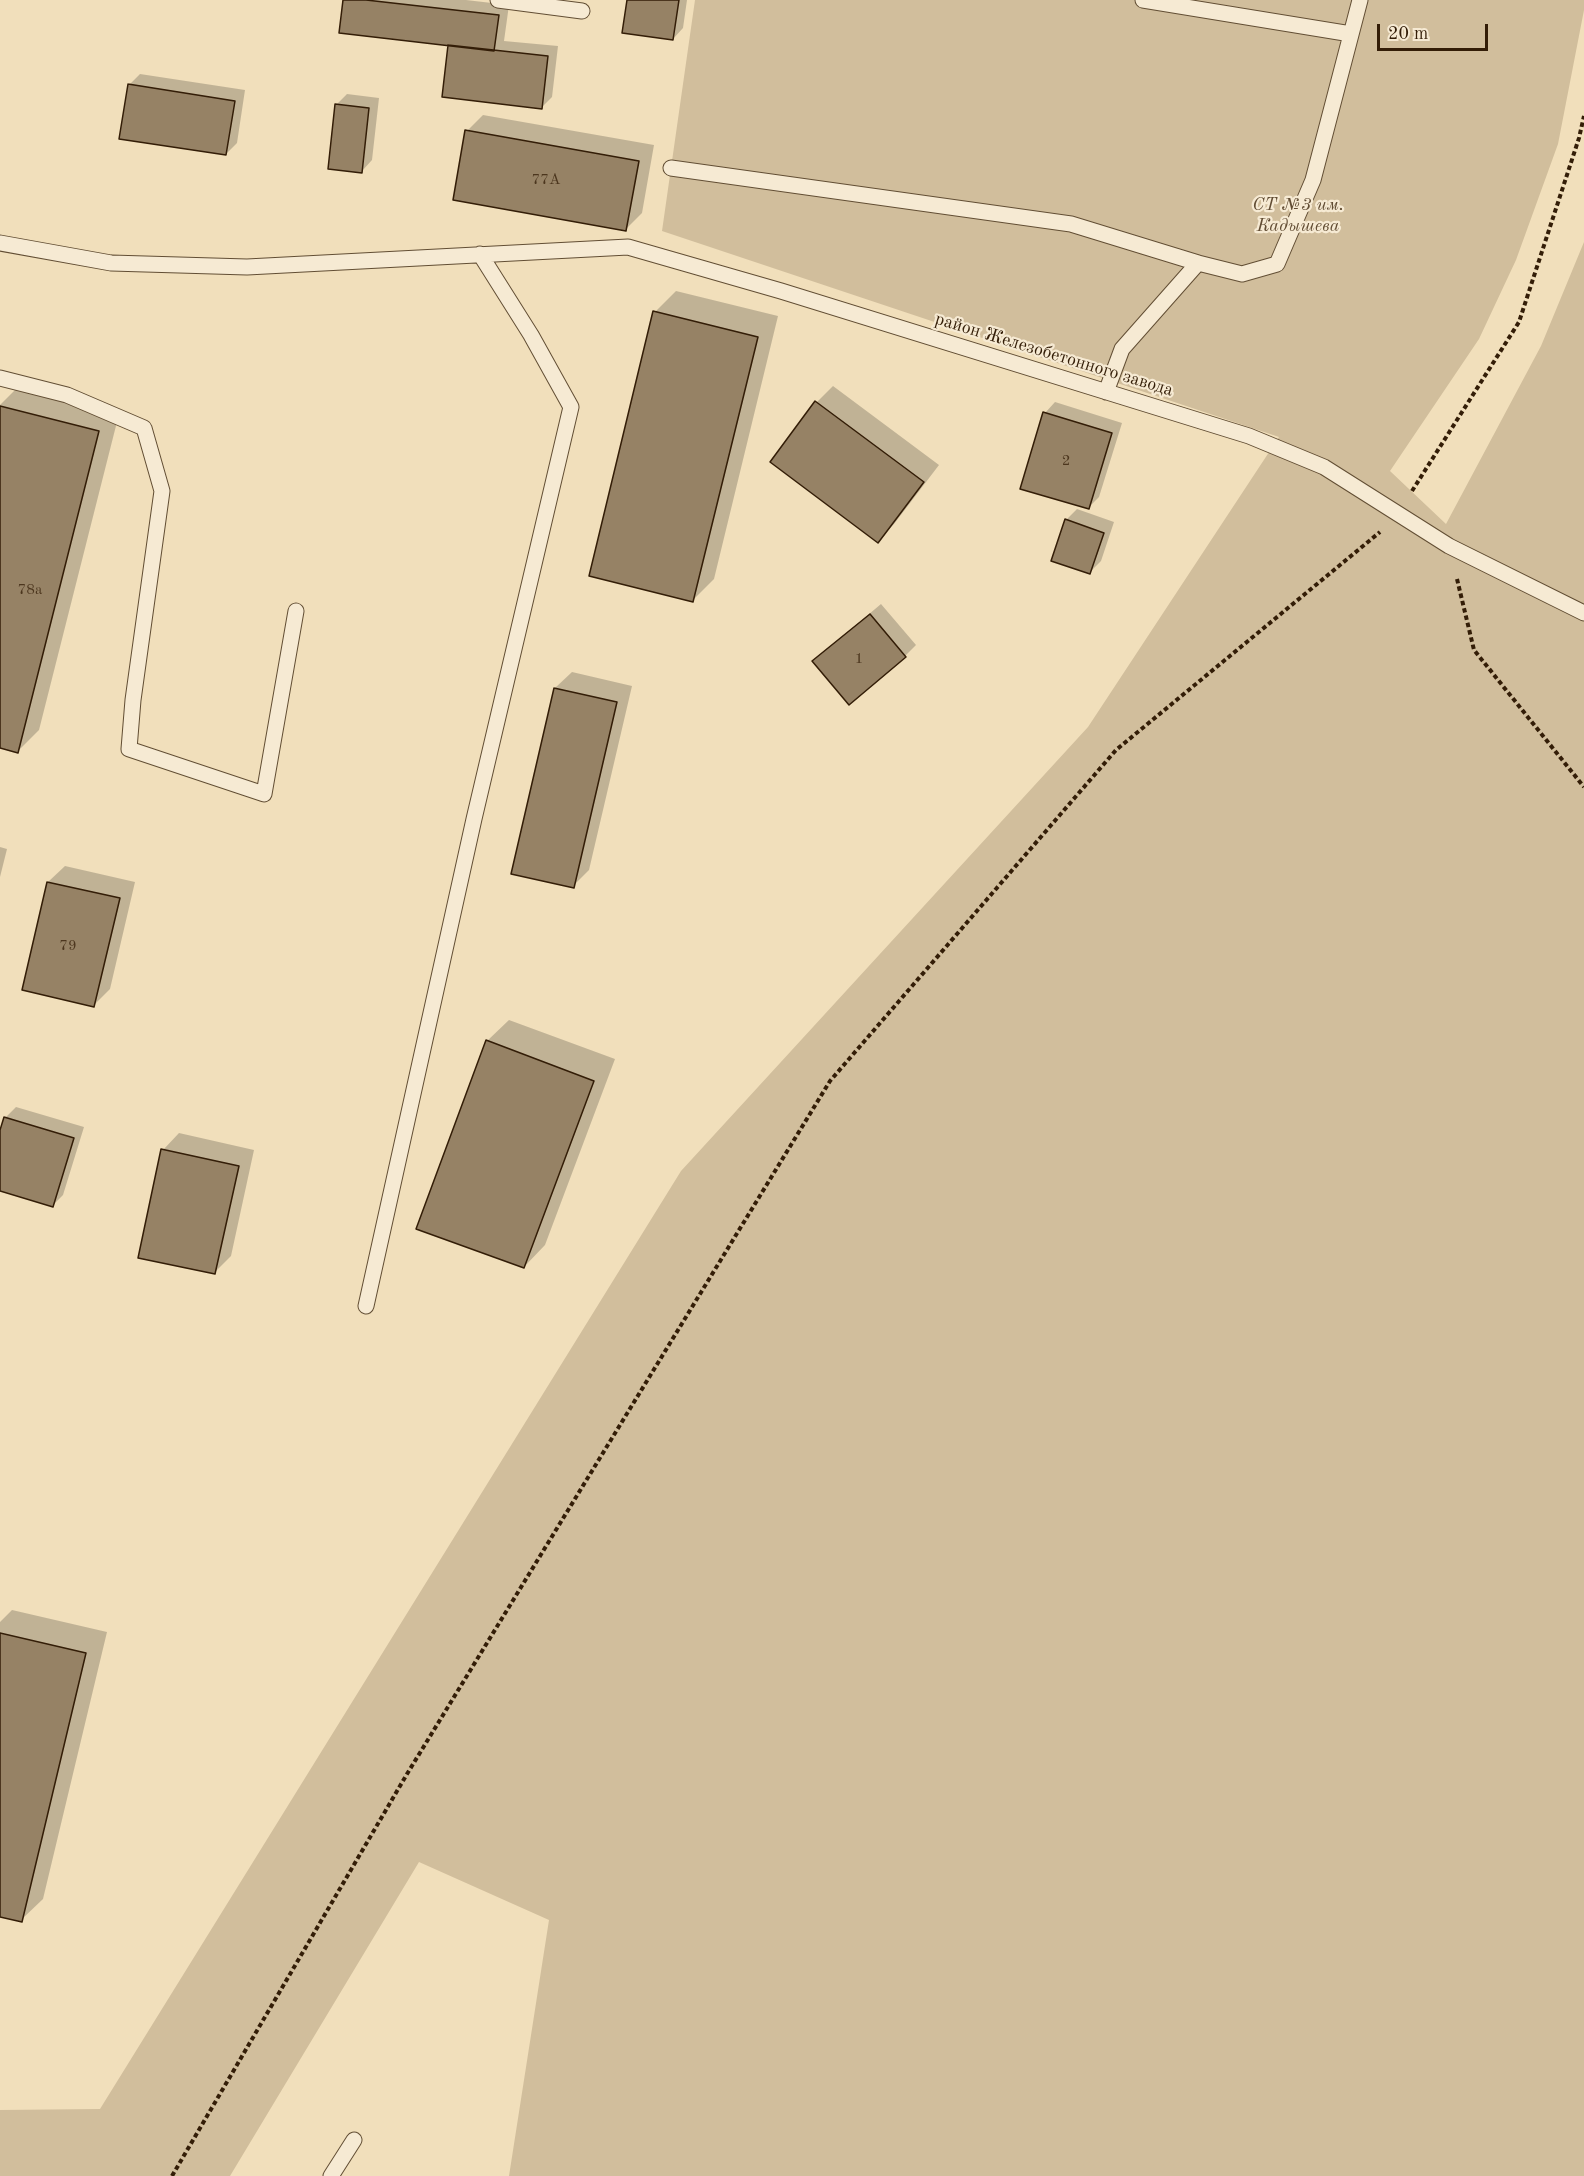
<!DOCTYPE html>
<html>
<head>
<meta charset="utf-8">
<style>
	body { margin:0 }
	#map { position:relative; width:1584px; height:2176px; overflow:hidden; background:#f1dfbb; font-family:"Old Standard TT",serif }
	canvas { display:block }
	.scale { position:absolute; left:1377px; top:24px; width:111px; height:27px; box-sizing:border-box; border:3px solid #331d07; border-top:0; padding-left:8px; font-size:18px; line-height:21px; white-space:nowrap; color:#331d07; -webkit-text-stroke:4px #f6ead3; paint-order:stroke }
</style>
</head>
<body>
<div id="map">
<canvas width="1584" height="2176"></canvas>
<div class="scale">20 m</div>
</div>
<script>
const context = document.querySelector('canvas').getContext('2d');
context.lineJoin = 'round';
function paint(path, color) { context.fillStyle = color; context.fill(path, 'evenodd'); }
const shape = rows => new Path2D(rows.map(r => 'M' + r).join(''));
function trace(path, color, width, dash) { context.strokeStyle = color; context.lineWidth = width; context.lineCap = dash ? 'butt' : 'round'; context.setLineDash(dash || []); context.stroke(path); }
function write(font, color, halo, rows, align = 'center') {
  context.font = font + ' "Old Standard TT",serif'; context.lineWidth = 4.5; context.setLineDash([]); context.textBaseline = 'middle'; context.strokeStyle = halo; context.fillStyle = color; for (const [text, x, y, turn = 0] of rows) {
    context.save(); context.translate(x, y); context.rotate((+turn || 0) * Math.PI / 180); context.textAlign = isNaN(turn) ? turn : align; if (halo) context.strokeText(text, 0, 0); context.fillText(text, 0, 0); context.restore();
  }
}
const green = shape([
	[695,0,1584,0,1584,10,1558,144,1516,260,1479,339,1390,471,1446,524,1541,346,1584,242,1584,2176,509,2176,549,1920,419,1862,230,2176,0,2176,0,2110,100,2109,681,1171,1088,727,1279,437,662,231]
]);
const shadow = shape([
	[344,0,466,0,509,5,504,41,558,46,552,97,541,108,450,44],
	[628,0,687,0,683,28,673,39],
	[140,74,245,90,237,143,226,154,129,85],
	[347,94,379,98,372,160,362,171,336,105],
	[483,115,654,145,642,213,626,229,467,131],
	[676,291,778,316,714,579,693,600,655,312],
	[20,385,120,410,39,730,18,751,0,747,0,405],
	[833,386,939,465,894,524,878,541,772,462,817,402],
	[1055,402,1122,423,1099,497,1089,507,1045,413],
	[1077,509,1114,522,1101,561,1090,572,1066,520],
	[881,604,916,645,905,656,825,651],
	[572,672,632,686,589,870,573,886,555,688],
	[0,847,7,849,0,877],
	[65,866,135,882,110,989,94,1005,48,882],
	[509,1020,615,1059,545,1245,524,1267,487,1041],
	[16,1107,84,1127,63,1195,52,1206,0,1190,0,1135,5,1118],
	[179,1133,254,1150,231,1256,215,1272,163,1150],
	[12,1610,107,1632,43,1899,21,1920,0,1915,0,1622]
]);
const building = shape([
	[343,0,366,0,499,15,494,51,339,33,343,0],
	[627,0,679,0,673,40,622,33,627,0],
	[448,45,548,56,542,109,442,97,448,45],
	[128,84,235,101,226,155,119,139,128,84],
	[335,104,369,108,362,173,328,169,335,104],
	[465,130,639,161,626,231,453,200,465,130],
	[653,311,758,337,693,602,589,576,653,311],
	[815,401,924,482,878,543,770,462,815,401],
	[0,406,99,431,18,753,0,748,0,406],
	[1043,412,1112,433,1089,509,1020,489,1043,412],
	[1065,519,1104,533,1090,574,1051,561,1065,519],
	[870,614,906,657,849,705,812,661,870,614],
	[554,688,617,702,574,888,511,874,554,688],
	[47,882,120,898,94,1007,22,990,47,882],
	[486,1040,594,1081,524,1268,416,1229,486,1040],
	[4,1117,74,1138,53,1207,0,1191,0,1130,4,1117],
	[161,1149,239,1166,215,1274,138,1258,161,1149],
	[0,1633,86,1653,22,1922,0,1917,0,1633]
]);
const path = shape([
	[1412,491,1519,322,1579,138,1584,116],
	[1457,579,1474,650,1584,787],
	[172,2176,407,1774,830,1081,1116,750,1380,532]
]);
const lane = shape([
	[498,0,582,11],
	[1143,0,1351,34],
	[671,168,1071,224,1198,263],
	[0,243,111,263,247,267,628,247,781,291,1249,436,1324,467,1449,546,1584,613],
	[0,378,67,395,144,428,162,491,133,700,129,749,264,794,296,611],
	[1106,392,1122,349,1198,263,1242,274,1277,264,1313,180,1360,0],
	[366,1306,474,819,571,407,531,335,480,254],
	[331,2176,354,2140]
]);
const numberNames = [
	["77А",546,180],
	["2",1066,461],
	["78а",30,590],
	["1",859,659],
	["79",68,946]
];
const parkNames = [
	["СТ №3 им.",1298,205],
	["Кадышева",1298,226]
];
const streetNames = [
	["район Железобетонного завода",1054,355,17]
];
paint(green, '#d1be9c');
paint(shadow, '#0003');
paint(building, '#968265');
trace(building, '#331d07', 1.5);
trace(lane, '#624e34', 17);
trace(path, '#331d07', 4, [4.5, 3]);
trace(lane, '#f6ead3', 15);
write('15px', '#4c361e', null, numberNames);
write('italic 18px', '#624d34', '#f6ead3', parkNames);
write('18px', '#331d07', '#f6ead3', streetNames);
</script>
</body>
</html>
